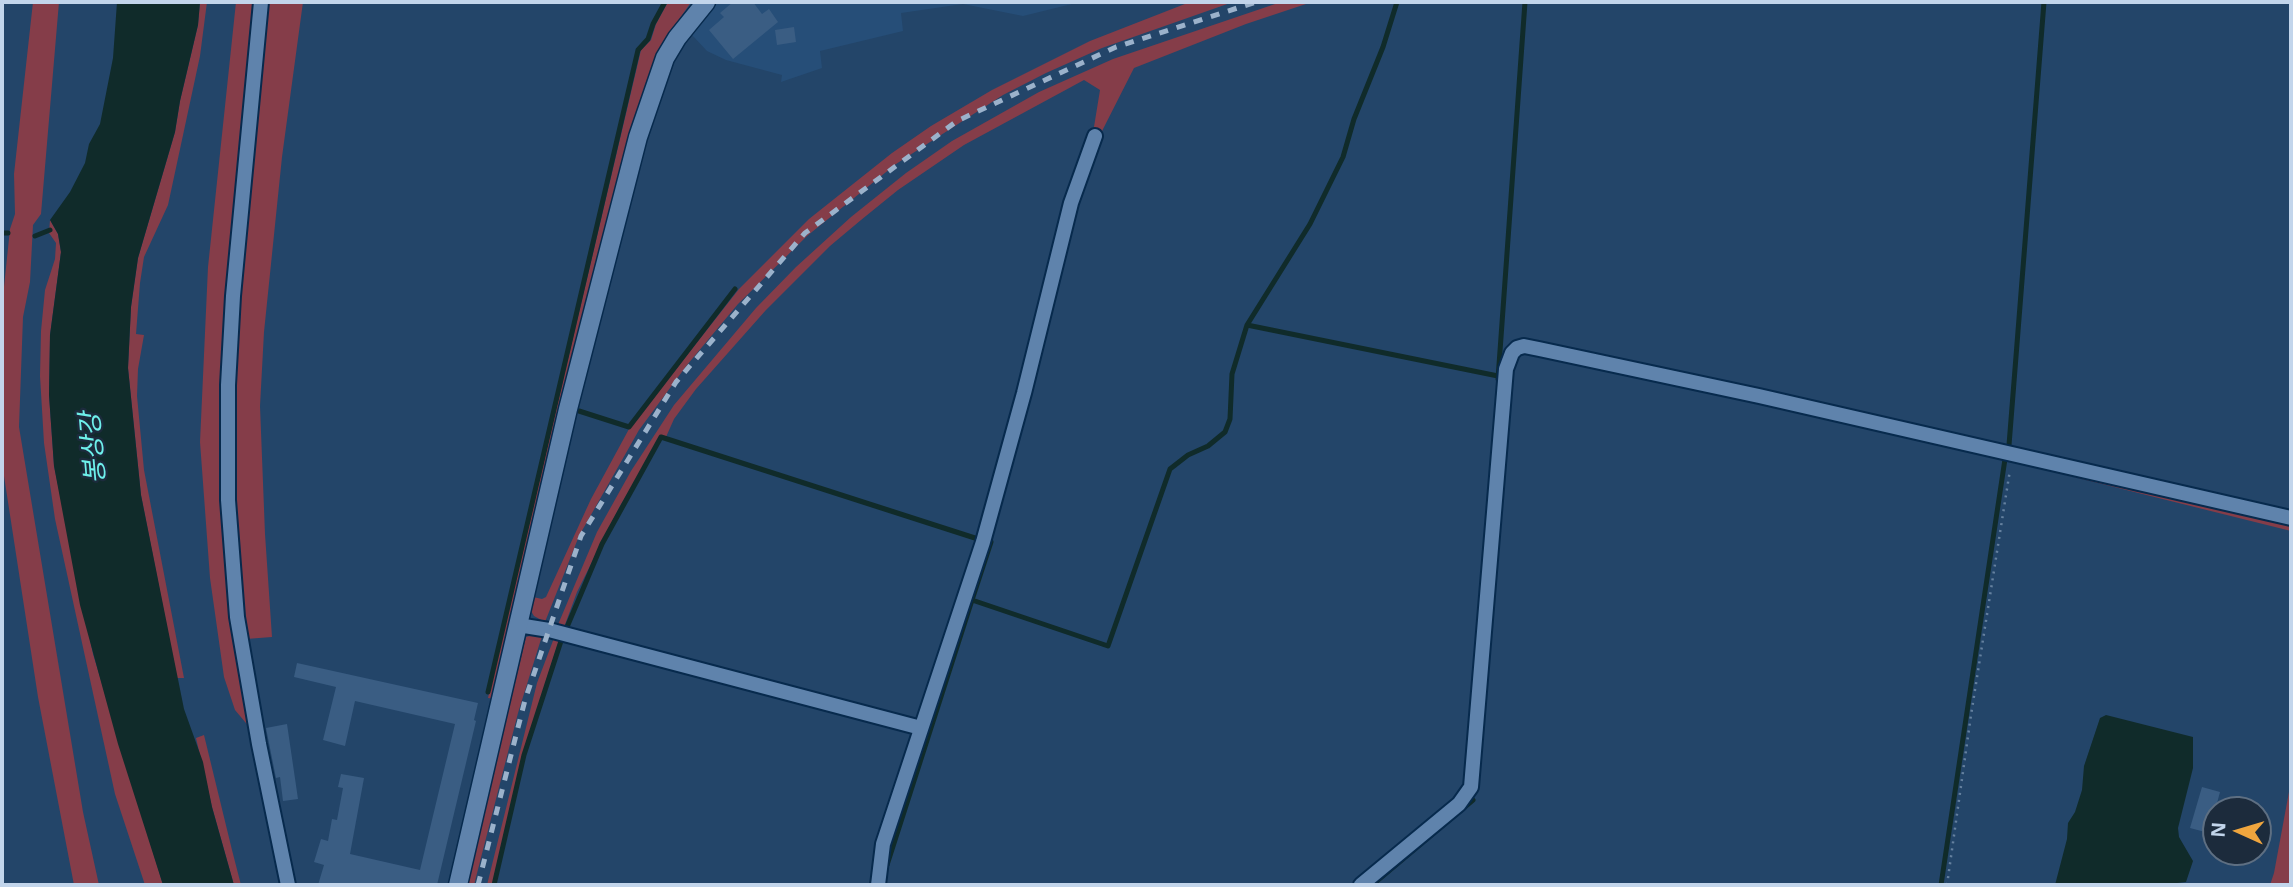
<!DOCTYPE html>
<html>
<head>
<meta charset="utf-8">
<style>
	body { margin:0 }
	#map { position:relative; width:2293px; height:887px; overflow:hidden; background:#234569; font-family:"Open Sans",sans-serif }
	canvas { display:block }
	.frame { position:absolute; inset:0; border:4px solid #c2d5eb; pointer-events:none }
	.north { position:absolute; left:2202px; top:796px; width:70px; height:70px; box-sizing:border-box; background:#1c2b3c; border:2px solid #5e6f82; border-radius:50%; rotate:274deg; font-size:19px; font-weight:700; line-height:28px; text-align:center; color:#c2d5eb }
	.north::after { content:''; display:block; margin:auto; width:24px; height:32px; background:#f0a63e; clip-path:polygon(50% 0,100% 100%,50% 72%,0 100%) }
</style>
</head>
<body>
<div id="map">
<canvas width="2293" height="887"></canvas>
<div class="frame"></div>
<div class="north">N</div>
</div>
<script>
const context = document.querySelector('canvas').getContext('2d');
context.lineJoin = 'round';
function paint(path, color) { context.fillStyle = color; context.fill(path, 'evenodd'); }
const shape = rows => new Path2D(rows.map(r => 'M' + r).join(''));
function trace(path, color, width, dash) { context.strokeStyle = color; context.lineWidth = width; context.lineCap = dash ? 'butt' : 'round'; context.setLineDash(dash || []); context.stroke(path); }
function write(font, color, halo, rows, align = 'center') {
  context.font = font + ' "Open Sans","Noto Sans KR",sans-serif'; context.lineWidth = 5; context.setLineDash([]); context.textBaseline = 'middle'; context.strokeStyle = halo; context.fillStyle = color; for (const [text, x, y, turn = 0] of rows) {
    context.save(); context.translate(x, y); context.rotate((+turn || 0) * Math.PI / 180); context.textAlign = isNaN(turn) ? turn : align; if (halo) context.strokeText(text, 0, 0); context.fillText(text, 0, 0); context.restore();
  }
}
const built = shape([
	[691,2,1080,2,1023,16,963,4,901,13,903,31,820,51,822,68,781,82,782,75,726,60,707,51,678,20]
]);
const green = shape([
	[33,2,59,2,41,214,33,225,30,282,23,317,19,427,83,812,99,885,74,885,38,697,2,463,2,306,10,229,15,214,14,174],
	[200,2,207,2,200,56,168,205,144,257,140,283,136,334,144,335,138,369,137,396,144,470,184,678,177,678,141,495,128,368,131,307,138,258,175,132,180,101,198,25],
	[236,2,257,2,223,509,225,549,235,644,251,729,235,710,224,677,210,578,200,442,208,267],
	[266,2,303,2,282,157,264,332,260,406,265,534,272,637,246,639,236,549,233,380],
	[668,2,691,2,662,45,649,78,609,220,495,699,488,698,641,50,651,40,656,24],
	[1190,2,1233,2,1102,48,1046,73,1003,95,896,164,807,236,738,304,687,365,639,430,579,536,545,622,534,616,531,611,533,597,542,599,546,597,591,499,629,429,739,289,809,219,892,153,931,126,992,90,1090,41],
	[1281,2,1312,2,1246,24,1134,68,1100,135,1093,133,1100,90,1084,80,964,145,898,190,861,220,830,246,766,310,696,389,674,419,666,437,662,436,620,506,577,592,563,630,557,627,597,532,631,471,674,405,756,308,796,267,851,217,906,173,952,141,1039,92,1113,59],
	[50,220,58,234,61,252,50,335,49,395,54,466,93,654,163,885,145,885,115,794,55,519,44,443,40,376,41,331,45,290,55,259,56,243,49,233],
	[2016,456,2291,521,2291,531,2014,462],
	[533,635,542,636,518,713,474,885,466,885,526,637],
	[554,638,559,640,523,754,493,885,487,885,537,683],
	[204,735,232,850,241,885,234,885,212,807,196,738],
	[2291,781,2291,885,2270,885,2274,873]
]);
const water = shape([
	[117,2,200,2,198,25,180,101,175,132,138,258,131,307,128,368,141,495,184,709,203,762,212,807,234,885,163,885,118,744,80,605,54,466,49,395,50,335,61,252,58,234,50,220,70,192,85,163,89,144,100,124,113,58],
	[2106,715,2193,737,2193,768,2178,828,2179,837,2193,861,2186,882,2177,883,2174,885,2055,885,2067,839,2068,823,2075,812,2082,790,2084,766,2100,718]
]);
const stream = shape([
	[2,233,8,233],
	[35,236,50,230],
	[1247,325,1498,376],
	[1498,379,1525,2],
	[579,411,629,427,735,289],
	[2009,445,2044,2],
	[972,600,991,542],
	[567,627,602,544,661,437,978,539],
	[488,692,638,50,648,39,653,24,665,2],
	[887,865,972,600,1108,646,1170,469,1188,455,1208,446,1225,432,1230,419,1232,374,1247,325,1310,224,1343,157,1354,119,1383,47,1397,2],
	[494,885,524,755,561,641],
	[1372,885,1473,800],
	[1941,885,2005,459]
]);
const building = shape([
	[733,2,753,2,762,14,769,9,778,22,733,59,709,30,724,17,720,13],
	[794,27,796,42,777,45,775,30],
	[297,663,478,703,474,720,476,721,437,885,318,885,324,865,314,862,321,839,328,841,332,819,337,820,343,788,338,787,341,774,364,778,350,854,420,870,455,724,355,701,345,746,323,740,336,687,294,677],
	[287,724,298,799,283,801,280,777,276,778,266,728],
	[2202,787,2220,792,2209,833,2190,828]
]);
const path = shape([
	[1947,885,1971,715,2010,470]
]);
const minor = shape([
	[261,2,233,296,228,385,228,500,237,617,259,744,288,885],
	[518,625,549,630,921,728],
	[878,885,883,844,983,542,1024,393,1071,203,1095,136],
	[1361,885,1459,804,1471,787,1506,369,1512,353,1517,348,1524,346,1539,349,1759,396,2291,518]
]);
const tertiary = shape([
	[458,885,568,409,638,137,665,58,677,38,706,2]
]);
const rail = shape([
	[478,885,525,700,581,536,676,382,805,233,957,121,1116,47,1256,2]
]);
const waterNames = [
	["봉상강",94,448,-95]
];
paint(built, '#264e78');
paint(green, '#853d49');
paint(water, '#102b2a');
trace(stream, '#102b2a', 5);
paint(building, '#3a5d83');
trace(minor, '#072a4d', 18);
trace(tertiary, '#072a4d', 21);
trace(path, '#65819f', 2.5, [2, 5]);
trace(minor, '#5f83ac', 14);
trace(tertiary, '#5f83ac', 18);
trace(rail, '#9bb2cb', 5, [9, 9]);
write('italic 26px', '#6ef0eb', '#1c2b3c', waterNames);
</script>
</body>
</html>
